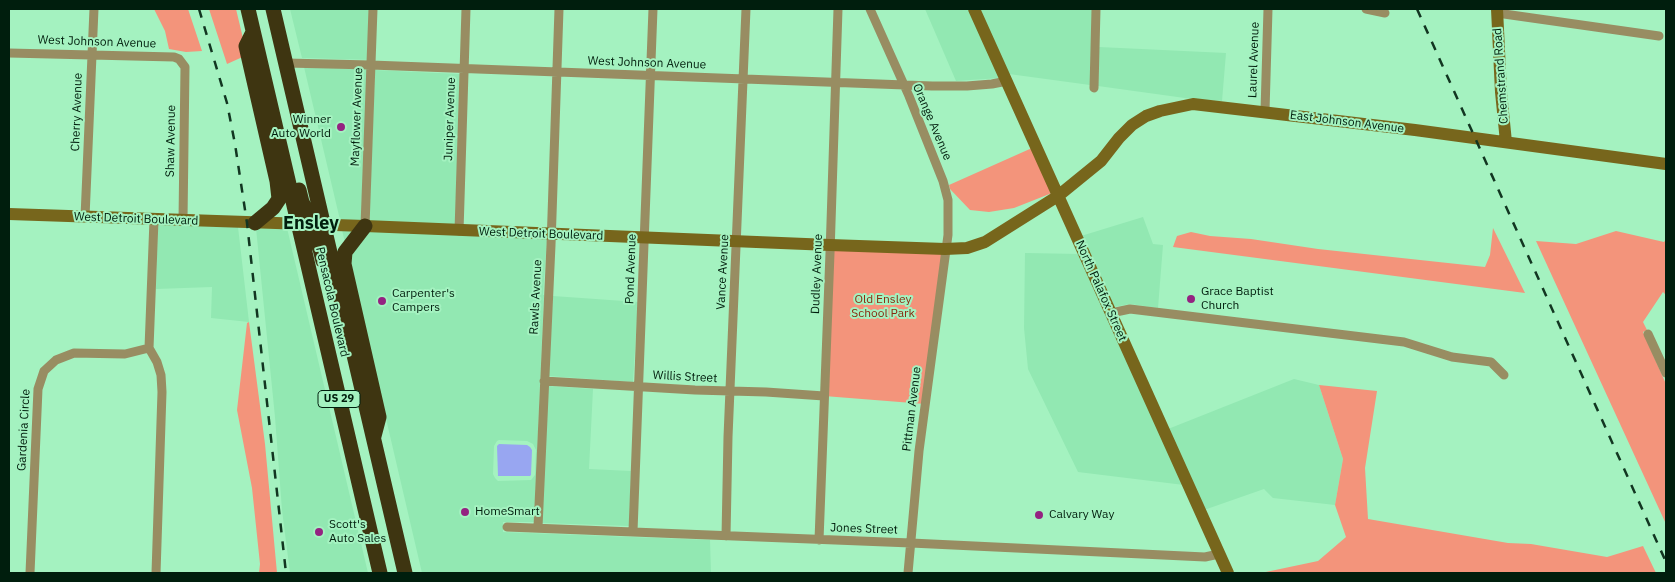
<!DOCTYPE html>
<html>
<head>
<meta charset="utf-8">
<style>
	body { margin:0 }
	#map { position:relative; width:1675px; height:582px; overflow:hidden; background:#a4f2c0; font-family:"IBM Plex Sans",sans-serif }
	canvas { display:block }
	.frame { position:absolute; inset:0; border:10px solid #001e0d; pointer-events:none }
</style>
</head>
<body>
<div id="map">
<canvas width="1675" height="582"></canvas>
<div class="frame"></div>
</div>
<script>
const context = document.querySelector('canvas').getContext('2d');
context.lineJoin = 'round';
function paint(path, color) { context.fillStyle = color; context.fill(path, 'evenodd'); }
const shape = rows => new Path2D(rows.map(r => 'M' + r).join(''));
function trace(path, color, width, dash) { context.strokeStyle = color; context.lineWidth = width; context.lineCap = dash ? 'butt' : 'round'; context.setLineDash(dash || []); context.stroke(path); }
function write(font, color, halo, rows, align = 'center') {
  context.font = font + ' "IBM Plex Sans",sans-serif'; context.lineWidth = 4; context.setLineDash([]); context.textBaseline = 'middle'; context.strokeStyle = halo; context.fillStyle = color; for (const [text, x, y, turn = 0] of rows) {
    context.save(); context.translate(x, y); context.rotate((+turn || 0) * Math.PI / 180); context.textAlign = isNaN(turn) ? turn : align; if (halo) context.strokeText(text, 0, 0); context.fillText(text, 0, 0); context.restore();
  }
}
const built = shape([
	[290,9,375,9,374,60,302,58],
	[925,9,970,9,1000,78,956,81],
	[979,9,1092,9,1090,85,1009,74],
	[1099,47,1226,53,1222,101,1192,99,1098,86],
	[304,67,367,69,361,221,340,220],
	[375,70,460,74,455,226,369,221],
	[1143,217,1153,244,1163,245,1158,308,1130,304,1114,307,1081,236],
	[158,225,238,227,249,322,211,318,212,287,156,289],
	[256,228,287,228,368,573,290,573,282,510,275,417],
	[342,230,547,239,543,295,544,295,534,522,503,522,503,532,710,540,711,573,422,573],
	[499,440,527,441,533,444,536,450,535,475,531,480,498,481,495,478,493,474,494,446,497,441],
	[1025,253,1080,254,1184,485,1078,472,1028,369,1024,328],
	[553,296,638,302,633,382,548,376],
	[1294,379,1319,385,1343,459,1335,505,1273,498,1264,489,1204,510,1168,429],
	[548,386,593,389,589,469,631,471,629,526,542,523]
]);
const green = shape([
	[154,9,188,9,202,51,186,52,169,49,165,31],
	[209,9,236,9,247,55,227,64],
	[1032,148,1052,193,1014,208,989,212,970,210,950,189,949,185],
	[1493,228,1525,293,1173,247,1177,236,1191,232,1210,236,1251,239,1318,249,1485,267,1490,255],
	[1616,231,1664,242,1666,239,1666,295,1663,292,1643,322,1647,330,1643,332,1666,384,1666,524,1536,241,1576,244],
	[830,245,945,249,925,404,824,396],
	[249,322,265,444,277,573,259,573,260,564,252,488,237,410,247,323],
	[1319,385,1377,391,1365,468,1368,519,1508,543,1531,544,1607,557,1643,546,1656,573,1261,573,1318,561,1346,537,1335,505,1343,459]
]);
const water = shape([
	[499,444,527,445,530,447,532,450,531,475,530,476,498,476,497,446]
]);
const street = shape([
	[870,9,909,96,943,181,948,200,948,235,919,451,908,573],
	[1366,9,1385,13],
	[1497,13,1659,36],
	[9,53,174,57,179,59,185,67,183,220],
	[286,63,371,65,932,86,967,86,992,84,1007,81],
	[1094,88,1096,9],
	[1265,111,1268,9],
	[85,217,94,9],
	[365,226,373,9],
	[459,231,466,9],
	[1111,313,1130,309,1404,342,1452,357,1491,362,1504,375],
	[1648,334,1666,373],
	[149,348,154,220],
	[544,381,695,390,766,392,824,396],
	[507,527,911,543,1205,557,1219,554],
	[538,527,551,245,559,9],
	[633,531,653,9],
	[726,536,728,437,746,9],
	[819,540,830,253,838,9],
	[30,573,38,389,44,371,56,360,74,353,125,354,149,348,157,362,161,375,162,392,156,573]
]);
const secondary = shape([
	[974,9,1228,573],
	[1497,9,1501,92,1506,142],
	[9,214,365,226,830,245,945,249,967,248,985,242,1058,196,1101,161,1119,138,1132,125,1146,116,1160,111,1193,104,1415,130,1666,164]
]);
const highway = shape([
	[248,9,380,573],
	[273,9,405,573],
	[253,32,246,46,277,181,279,199,273,208,255,223],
	[299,190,302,202,308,215,323,225],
	[298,224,313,233,320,249,323,261],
	[365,226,345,252,344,264,379,417,374,436]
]);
const rail = shape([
	[199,9,227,103,235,144,247,223,286,573],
	[1417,9,1666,562]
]);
const markers = [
	[341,127,5,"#942281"],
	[1191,299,5,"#942281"],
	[382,301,5,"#942281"],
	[465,512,5,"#942281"],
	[1039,515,5,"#942281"],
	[319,532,5,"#942281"]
];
const shields = [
	[339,399,42]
];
const shieldNames = [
	["US 29",339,399]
];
const streetNames = [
	["West Johnson Avenue",97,42,2],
	["Laurel Avenue",1254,60,-88],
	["West Johnson Avenue",647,63,2],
	["Chemstrand Road",1501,76,-94],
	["Cherry Avenue",77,112,-88],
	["Mayflower Avenue",357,117,-88],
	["Juniper Avenue",450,119,-88],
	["Orange Avenue",932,122,67],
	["East Johnson Avenue",1347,122,7],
	["Shaw Avenue",171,141,-89],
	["West Detroit Boulevard",136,219,2],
	["West Detroit Boulevard",541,234,2],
	["Pond Avenue",631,269,-88],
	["Vance Avenue",723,272,-87],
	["Dudley Avenue",817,274,-88],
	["North Palafox Street",1101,291,66],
	["Rawls Avenue",536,297,-87],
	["Pensacola Boulevard",332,302,77],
	["Willis Street",685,377,3],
	["Pittman Avenue",912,409,-83],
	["Gardenia Circle",24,430,-87],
	["Jones Street",864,529,2]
];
const poiNames = [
	["Winner",331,120,"right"],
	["Auto World",331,134,"right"],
	["Grace Baptist",1201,292],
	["Church",1201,306],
	["Carpenter's",392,294],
	["Campers",392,308],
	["HomeSmart",475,512],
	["Calvary Way",1049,515],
	["Scott's",329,525],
	["Auto Sales",329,539]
];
const parkNames = [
	["Old Ensley",883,300],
	["School Park",883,314]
];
const districtNames = [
	["Ensley",311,224]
];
paint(built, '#92e8b2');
paint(green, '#f3947b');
paint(water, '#98a6f1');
trace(street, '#988d62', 9);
trace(secondary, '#77661c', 12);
trace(highway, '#3e3511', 15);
trace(rail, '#123621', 2.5, [9, 9]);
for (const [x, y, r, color] of markers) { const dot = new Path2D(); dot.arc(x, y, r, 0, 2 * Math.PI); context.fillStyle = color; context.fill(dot); trace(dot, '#a4f2c0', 2); }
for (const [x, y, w] of shields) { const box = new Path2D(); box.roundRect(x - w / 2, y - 8.5, w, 17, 4); context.fillStyle = '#a4f2c0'; context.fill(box); trace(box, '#001e0d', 1); }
write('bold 11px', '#001e0d', null, shieldNames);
write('12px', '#001e0d', '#a4f2c0', streetNames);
write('12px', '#001e0d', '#a4f2c0', poiNames, 'left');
write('12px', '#882a10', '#a4f2c0', parkNames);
write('bold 18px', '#001e0d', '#a4f2c0', districtNames);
</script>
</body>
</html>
